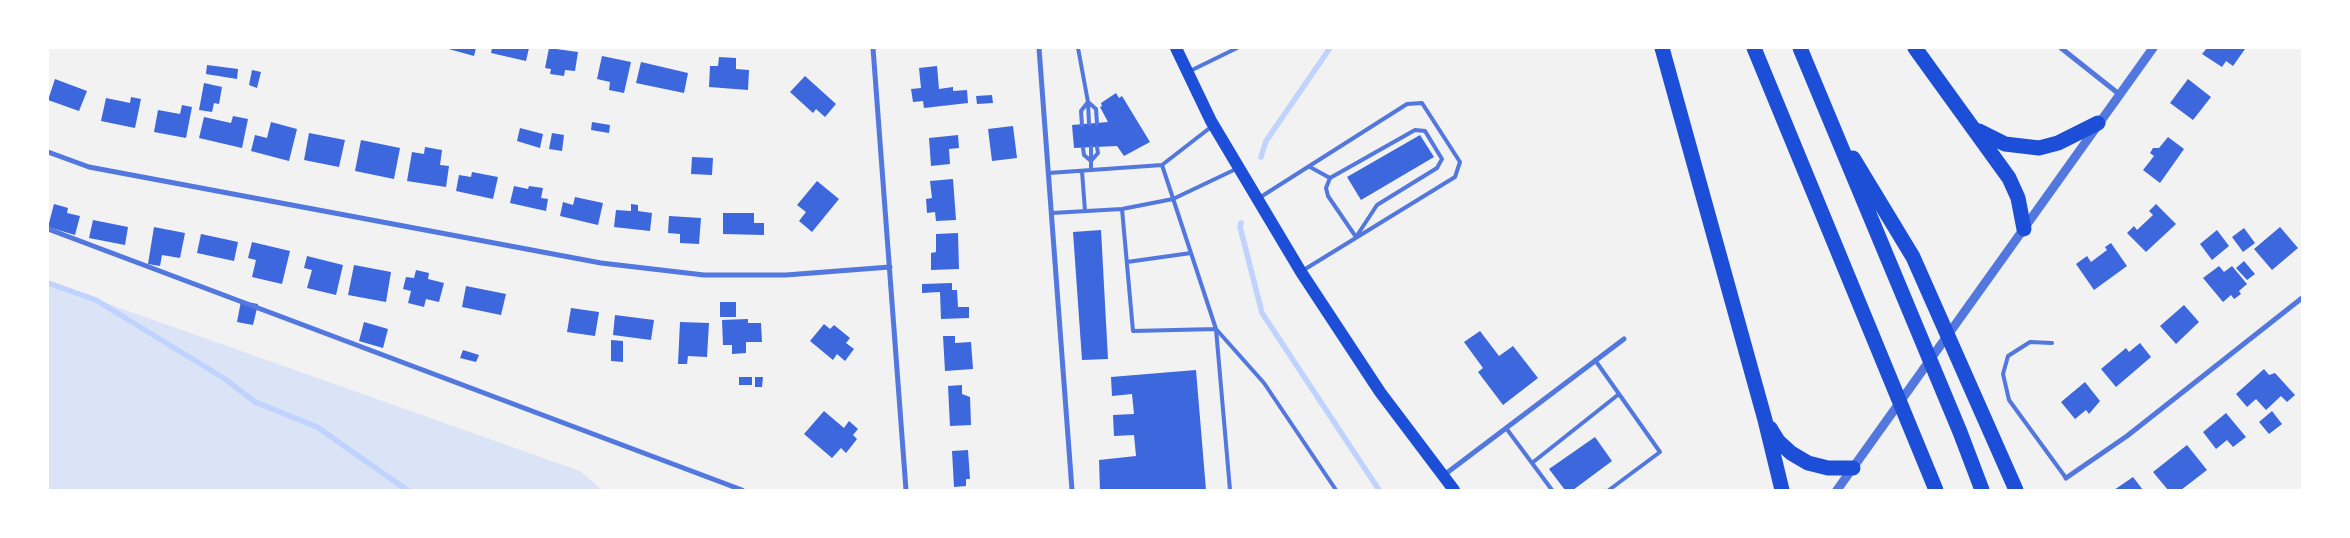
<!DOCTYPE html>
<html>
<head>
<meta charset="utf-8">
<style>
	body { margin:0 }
	#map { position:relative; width:2350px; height:538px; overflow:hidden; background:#f2f2f2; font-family:"Public Sans",sans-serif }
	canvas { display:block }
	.frame { position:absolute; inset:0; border:49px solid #fff; pointer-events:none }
</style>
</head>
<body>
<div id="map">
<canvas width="2350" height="538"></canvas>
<div class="frame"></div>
</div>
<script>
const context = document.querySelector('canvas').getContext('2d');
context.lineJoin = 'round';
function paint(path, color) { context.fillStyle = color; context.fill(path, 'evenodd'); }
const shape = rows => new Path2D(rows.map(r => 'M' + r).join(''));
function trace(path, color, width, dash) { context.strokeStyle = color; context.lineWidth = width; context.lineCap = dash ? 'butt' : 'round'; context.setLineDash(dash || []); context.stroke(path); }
const green = shape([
	[48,284,103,302,580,471,602,490,48,490]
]);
const stream = shape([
	[1261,157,1266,141,1330,48],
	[1241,223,1240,227,1262,313,1379,490],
	[48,283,96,300,225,379,255,402,317,427,407,490]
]);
const building = shape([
	[445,48,476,48,474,56],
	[492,48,529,48,526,61,491,53],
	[549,48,578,52,575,71,565,70,564,76,550,74,551,69,545,68],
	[2207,48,2243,48,2245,49,2233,66,2226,61,2222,67,2202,54],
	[602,56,631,62,624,93,609,90,610,82,597,79],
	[719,57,736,58,736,69,749,70,748,90,709,87,710,66,718,66],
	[641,62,688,73,684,93,636,83],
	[207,65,238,69,237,79,206,74],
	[937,66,939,89,953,87,953,91,967,90,968,103,924,108,923,101,913,102,911,89,921,88,919,68],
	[252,70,261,72,257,88,249,85],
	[805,76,836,104,825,117,816,109,813,113,790,92],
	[55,79,87,91,79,111,48,100],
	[2188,79,2211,97,2193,120,2170,103],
	[204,83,222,87,219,104,214,103,212,112,199,110],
	[1116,93,1119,98,1122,96,1150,142,1124,156,1117,146,1074,148,1072,125,1108,122,1100,107,1102,106,1101,103],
	[992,95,993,103,977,104,976,96],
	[131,97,141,99,135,128,101,121,106,98,130,103],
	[182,105,192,107,186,138,154,132,158,110,180,114],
	[233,116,248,119,242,148,199,138,204,117,231,123],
	[271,122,297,129,289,161,251,151,255,135,267,138],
	[592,122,610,125,609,133,591,130],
	[1013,126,1017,158,992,161,988,129],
	[520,128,543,134,540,148,517,141],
	[309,133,345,140,339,167,304,160],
	[552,133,564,135,562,151,549,149],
	[958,135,959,148,949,149,950,164,931,166,929,138],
	[1420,135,1434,157,1361,200,1347,177],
	[2168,137,2184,149,2160,183,2143,170,2154,156,2150,153,2153,148,2159,148],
	[361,140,400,148,394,179,355,171],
	[425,147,442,150,440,165,449,166,446,187,407,181,412,152,424,154],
	[692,157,713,158,712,175,691,174],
	[472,172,498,177,493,199,456,191,459,175,471,177],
	[953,179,956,220,936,221,935,212,927,213,926,199,932,198,930,181],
	[817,181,839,199,812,232,799,221,806,212,797,205],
	[514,186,528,189,529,186,543,188,541,198,548,199,546,211,510,203],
	[575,197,603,203,598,225,560,216,563,202,573,205],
	[54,204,68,208,67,213,80,216,75,235,48,227],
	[631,204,638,205,638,211,652,213,650,231,614,227,616,210,631,211],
	[2156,204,2176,224,2146,252,2127,233,2134,226,2137,230,2153,215,2149,211],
	[723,213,754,213,754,223,764,223,764,235,723,234],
	[669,216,701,218,699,244,680,243,680,234,668,233],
	[93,220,128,227,125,245,89,238],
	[154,227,185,233,180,258,162,255,160,266,148,264],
	[2280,227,2298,248,2272,270,2254,249],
	[2244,228,2255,243,2243,252,2232,237],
	[1101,230,1108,359,1082,360,1073,232],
	[2217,230,2229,246,2212,260,2200,244],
	[958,233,959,269,931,270,931,253,936,252,936,234],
	[201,234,238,242,234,261,197,253],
	[252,242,290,251,282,284,252,277,256,260,248,258],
	[2111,243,2127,266,2094,290,2076,264,2087,256,2091,262,2107,250,2105,247],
	[307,256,343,265,336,295,307,288,312,270,304,268],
	[2244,261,2255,274,2247,280,2236,268],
	[354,265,391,272,386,302,348,295],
	[2219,266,2224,272,2232,266,2247,284,2239,291,2241,294,2234,299,2231,295,2223,302,2203,278],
	[416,270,429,273,428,279,444,283,439,302,426,299,424,307,408,303,411,291,403,289,406,277,414,278],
	[952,283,952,290,957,290,958,307,969,307,969,318,941,319,940,292,922,293,922,284],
	[466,286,506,294,501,315,462,307],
	[241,301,258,304,253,325,237,322],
	[720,302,736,302,736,317,720,317],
	[2184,305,2199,322,2176,344,2160,326],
	[571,308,599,312,595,336,567,332],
	[615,315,654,320,651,340,613,335],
	[748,319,748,323,761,323,762,342,746,342,746,353,732,354,732,345,723,345,722,320],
	[364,322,388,329,383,348,359,341],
	[680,322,709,323,707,357,688,356,687,364,678,364],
	[824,324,830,329,834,325,850,338,846,343,854,349,845,361,837,354,833,360,810,341],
	[1480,331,1499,356,1513,346,1538,378,1503,405,1478,372,1483,368,1464,342],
	[943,336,955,336,955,343,971,342,973,369,945,371],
	[611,340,623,341,623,362,611,361],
	[2140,343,2151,357,2116,387,2101,369,2126,348,2129,352],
	[463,350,479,355,476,362,460,358],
	[2264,369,2269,375,2275,373,2295,395,2287,402,2281,396,2266,410,2256,399,2247,407,2236,394],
	[1196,370,1206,490,1100,490,1099,460,1136,456,1134,435,1114,436,1113,415,1134,414,1132,394,1112,396,1111,377],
	[739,377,752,377,752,385,739,385],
	[755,377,763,377,762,387,755,387],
	[2085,382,2100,401,2089,414,2086,410,2075,419,2061,402],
	[962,385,962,394,970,397,971,425,950,426,948,386],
	[824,411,844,428,849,421,858,429,853,435,857,439,846,453,841,448,832,458,804,434],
	[2272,411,2282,424,2269,434,2259,422],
	[2226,413,2246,437,2233,447,2227,440,2216,449,2203,432],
	[1595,437,1612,461,1573,490,1565,490,1549,469],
	[2187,445,2207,470,2181,490,2168,490,2153,472],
	[968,450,970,479,966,479,966,486,954,487,952,451],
	[2133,477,2143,490,2114,490]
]);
const service = shape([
	[1078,48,1088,102,1096,109,1097,124],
	[1190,71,1237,48],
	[1082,125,1081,111,1088,102,1089,124],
	[1415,130,1425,131,1442,159,1437,168,1377,205,1356,237,1328,196,1326,188,1330,178,1415,130],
	[1091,147,1091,161],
	[1083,148,1084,155,1091,161,1091,170],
	[1091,161,1098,153,1097,147],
	[1162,165,1216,329,1230,490],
	[1310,167,1330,178],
	[1082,171,1085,211],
	[1049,173,1162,165,1211,127],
	[1259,198,1407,104,1422,103,1460,162,1455,177,1302,271],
	[1122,209,1133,331,1216,329,1264,383,1336,490],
	[1052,213,1122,209,1173,199,1236,169],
	[1127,262,1191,253],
	[2052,343,2030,342,2008,356,2003,374,2009,400,2066,478],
	[1595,360,1660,452,1609,490],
	[1506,428,1552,490],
	[1532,463,1619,394]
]);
const minor = shape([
	[873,48,906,490],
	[1039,48,1072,490],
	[2061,48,2119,94],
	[48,152,89,167,601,263,704,275,786,275,890,267],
	[48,229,742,490],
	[1444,475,1624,339],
	[2066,478,2127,436,2302,298]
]);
const tertiary = shape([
	[1837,490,2153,48]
]);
const primary = shape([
	[1176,48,1211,121,1301,272,1380,392,1454,490]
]);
const motorway = shape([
	[1662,48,1765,420,1782,490],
	[1754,48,1936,490],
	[1800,48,1960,432,1982,490],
	[1915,48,2009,178,2018,198,2024,229],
	[1979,131,2005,144,2039,148,2058,143,2098,123],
	[1853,158,1913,257,2016,490],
	[1770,428,1778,441,1791,453,1808,463,1828,468,1853,468]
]);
paint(green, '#dbe4f7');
trace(stream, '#bfd3fe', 5.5);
paint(building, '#3d67dc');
trace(service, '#5277de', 4);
trace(minor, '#5277de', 5);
trace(tertiary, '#5277de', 9);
trace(primary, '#1d4ed8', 12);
trace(motorway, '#1d4ed8', 15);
</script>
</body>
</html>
